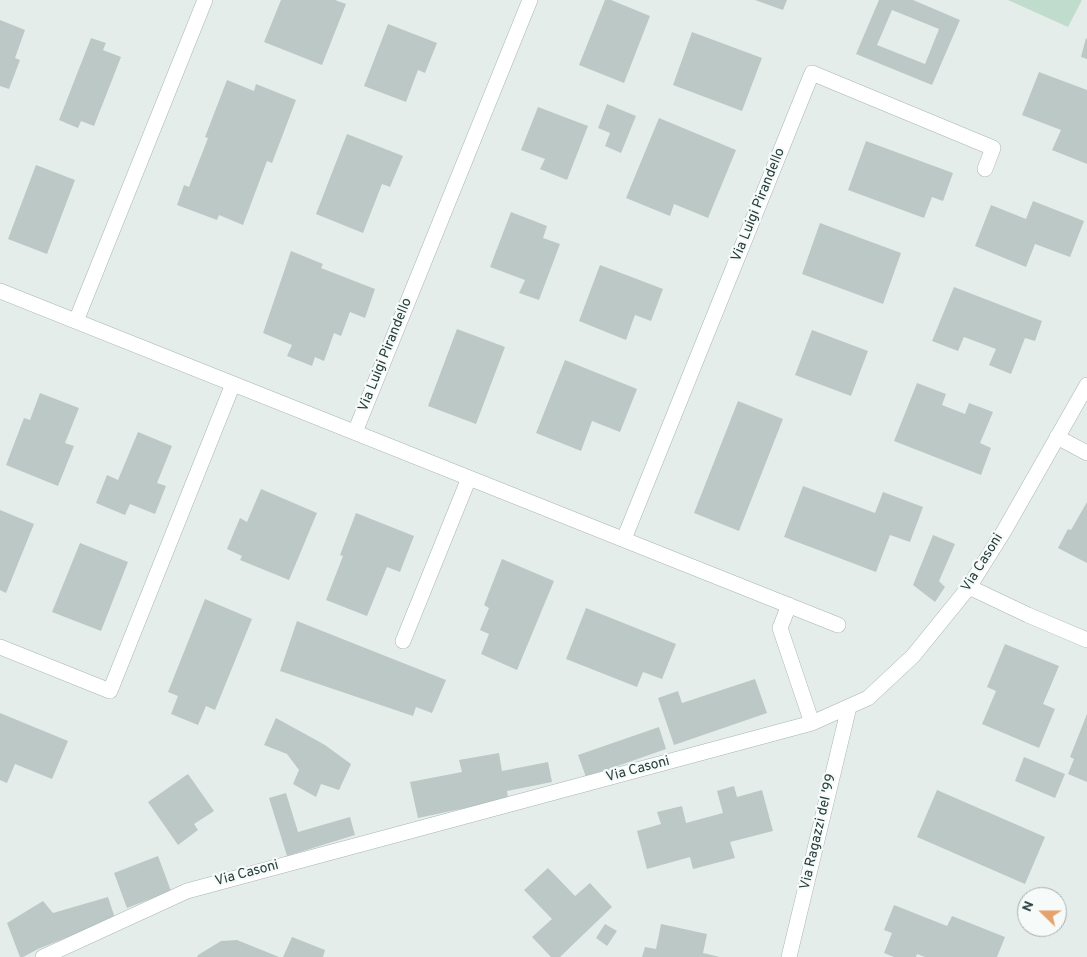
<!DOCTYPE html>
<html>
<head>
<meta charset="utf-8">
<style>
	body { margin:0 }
	#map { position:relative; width:1087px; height:957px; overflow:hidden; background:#e5edeb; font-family:Overpass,sans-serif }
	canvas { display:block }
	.north { position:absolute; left:1017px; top:887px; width:50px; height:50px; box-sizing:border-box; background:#f6faf8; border:1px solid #a3afad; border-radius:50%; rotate:292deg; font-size:14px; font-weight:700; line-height:20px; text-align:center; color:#263e3c }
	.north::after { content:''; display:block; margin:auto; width:18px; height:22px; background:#e6a26b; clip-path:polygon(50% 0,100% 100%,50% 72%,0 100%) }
</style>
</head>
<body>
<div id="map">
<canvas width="1087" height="957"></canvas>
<div class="north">N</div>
</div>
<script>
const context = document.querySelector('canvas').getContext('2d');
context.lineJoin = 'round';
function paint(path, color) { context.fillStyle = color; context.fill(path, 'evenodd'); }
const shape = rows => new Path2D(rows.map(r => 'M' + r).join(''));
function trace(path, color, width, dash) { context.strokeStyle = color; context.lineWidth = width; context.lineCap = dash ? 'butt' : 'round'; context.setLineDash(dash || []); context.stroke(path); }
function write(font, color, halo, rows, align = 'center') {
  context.font = font + ' Overpass,sans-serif'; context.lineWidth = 4.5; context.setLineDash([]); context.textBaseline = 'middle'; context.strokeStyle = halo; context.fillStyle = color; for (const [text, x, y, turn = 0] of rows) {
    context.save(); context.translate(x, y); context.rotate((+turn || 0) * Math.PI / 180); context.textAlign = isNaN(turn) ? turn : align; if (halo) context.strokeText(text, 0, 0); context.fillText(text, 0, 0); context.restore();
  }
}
const green = shape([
	[1008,0,1082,0,1068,27]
]);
const building = shape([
	[281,0,335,0,346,4,322,65,264,42],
	[605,0,611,0,650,16,624,83,579,65],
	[755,0,787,0,783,10],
	[879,0,913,0,960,20,932,85,856,54],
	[892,10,939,29,925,64,877,45],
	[0,20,25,30,15,58,20,60,9,89,0,86],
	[388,24,437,43,425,73,418,70,406,102,364,86],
	[692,32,762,58,742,111,673,85],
	[91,38,106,43,103,50,121,57,94,126,81,121,78,128,59,120],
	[1086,38,1087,39,1087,59,1081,57],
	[1039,72,1087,90,1087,164,1052,150,1061,130,1022,115],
	[227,80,254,91,256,84,296,100,272,163,267,161,243,225,219,215,217,220,177,205,184,185,189,187,208,138,205,137],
	[607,104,636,116,621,153,605,146,610,133,598,128],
	[538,107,588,126,567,180,540,169,545,159,521,150],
	[659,118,736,150,708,218,674,204,670,216,626,198],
	[347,134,403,156,390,187,382,184,363,233,316,214],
	[866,141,953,173,943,201,932,197,924,218,848,190],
	[36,165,75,180,47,254,8,239],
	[1033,201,1084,221,1070,257,1035,244,1026,267,975,246,991,205,1026,219],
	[511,212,547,226,543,238,560,244,539,300,519,293,525,280,490,267],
	[820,223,901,253,883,304,802,274],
	[291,251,323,264,321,268,375,289,365,318,350,312,341,336,334,333,324,361,315,357,312,366,287,356,292,345,263,333],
	[600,265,663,289,651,321,635,315,626,340,579,321],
	[954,287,1042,321,1035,341,1025,338,1011,374,989,365,996,349,964,337,958,351,932,341],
	[457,329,505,347,476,424,428,406],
	[812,330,868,351,851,396,795,375],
	[565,360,637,389,620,432,592,421,581,451,536,433],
	[917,383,946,394,942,405,965,414,969,403,993,412,980,443,991,448,981,475,894,441],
	[40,393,79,408,65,443,74,446,58,486,6,465,24,418,30,420],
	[738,401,783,419,739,531,694,513],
	[138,432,172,446,157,483,166,486,155,514,130,504,125,515,96,503,107,475,118,480],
	[803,486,875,513,883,492,923,507,910,542,890,535,876,572,784,537],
	[261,489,317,513,289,580,240,560,242,556,227,549,240,518,247,522],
	[1087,502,1087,563,1058,548,1068,529,1071,530],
	[0,510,34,524,6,593,0,590],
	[356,513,414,536,400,572,387,567,367,616,326,600,343,556,340,555],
	[933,535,955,544,939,581,945,587,935,602,913,585],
	[80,543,128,562,101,631,52,612],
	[502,559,554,581,517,670,481,654,489,634,480,630,489,608,484,605],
	[205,599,252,619,215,710,206,706,198,725,171,714,178,696,168,692],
	[586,608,676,644,662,679,643,672,637,687,566,659],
	[297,621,446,680,432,713,416,707,413,716,280,671],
	[1005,644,1059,666,1043,704,1055,709,1039,748,982,724,996,691,987,687],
	[755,679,767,713,674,745,658,698,678,691,682,703],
	[0,713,68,741,52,779,15,764,7,783,0,780],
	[1087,714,1087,782,1068,774,1074,759,1070,757],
	[276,718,325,745,351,764,339,790,321,784,316,797,293,784,299,770,287,754,264,745],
	[659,727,666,749,586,777,578,755],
	[499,753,502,771,548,762,552,782,507,791,508,799,418,818,410,782,462,772,459,760],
	[1024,757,1065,774,1055,798,1015,781],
	[188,774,214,811,194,824,198,830,178,845,148,802],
	[734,786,737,797,762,790,773,831,730,842,735,858,693,869,690,857,647,869,637,831,661,824,657,812,682,806,686,823,723,813,717,791],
	[937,790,1045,837,1025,884,917,837],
	[286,793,298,832,350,817,355,835,287,856,269,798],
	[158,856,171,891,127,908,114,873],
	[548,868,575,896,590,883,612,907,560,957,551,957,532,937,552,919,524,890],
	[108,897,115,918,38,949,23,957,20,957,7,923,43,901,53,913],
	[894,905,947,926,952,916,1005,937,997,957,925,957,917,954,916,957,894,957,884,953,892,933,884,930],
	[605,924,617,931,607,946,596,938],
	[661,924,707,934,703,953,720,957,642,957,645,947,656,949],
	[292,937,325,950,323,957,283,957],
	[237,940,279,957,197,957,198,955,221,941]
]);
const street = shape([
	[0,291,838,625],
	[76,321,205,0],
	[355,432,530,0],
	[1057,437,1087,453],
	[624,539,812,73,993,148,985,169],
	[969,587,1028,615,1087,640],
	[789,605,780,628,812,723],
	[403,641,469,478],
	[0,647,110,691,233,384],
	[43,957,187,891,812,723,868,698,913,656,969,587,1004,531,1087,385],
	[789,957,849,707]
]);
const streetNames = [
	["Via Luigi Pirandello",759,205,-68],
	["Via Luigi Pirandello",386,355,-68],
	["Via Casoni",983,563,-58],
	["Via Casoni",638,770,-15],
	["Via Ragazzi del '99",819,832,-77],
	["Via Casoni",247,874,-15]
];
paint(green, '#c0dccd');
paint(building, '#bbc8c5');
trace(street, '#a8b5b3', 16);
trace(street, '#fff', 15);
write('14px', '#263e3c', '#f6faf8', streetNames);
</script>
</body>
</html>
